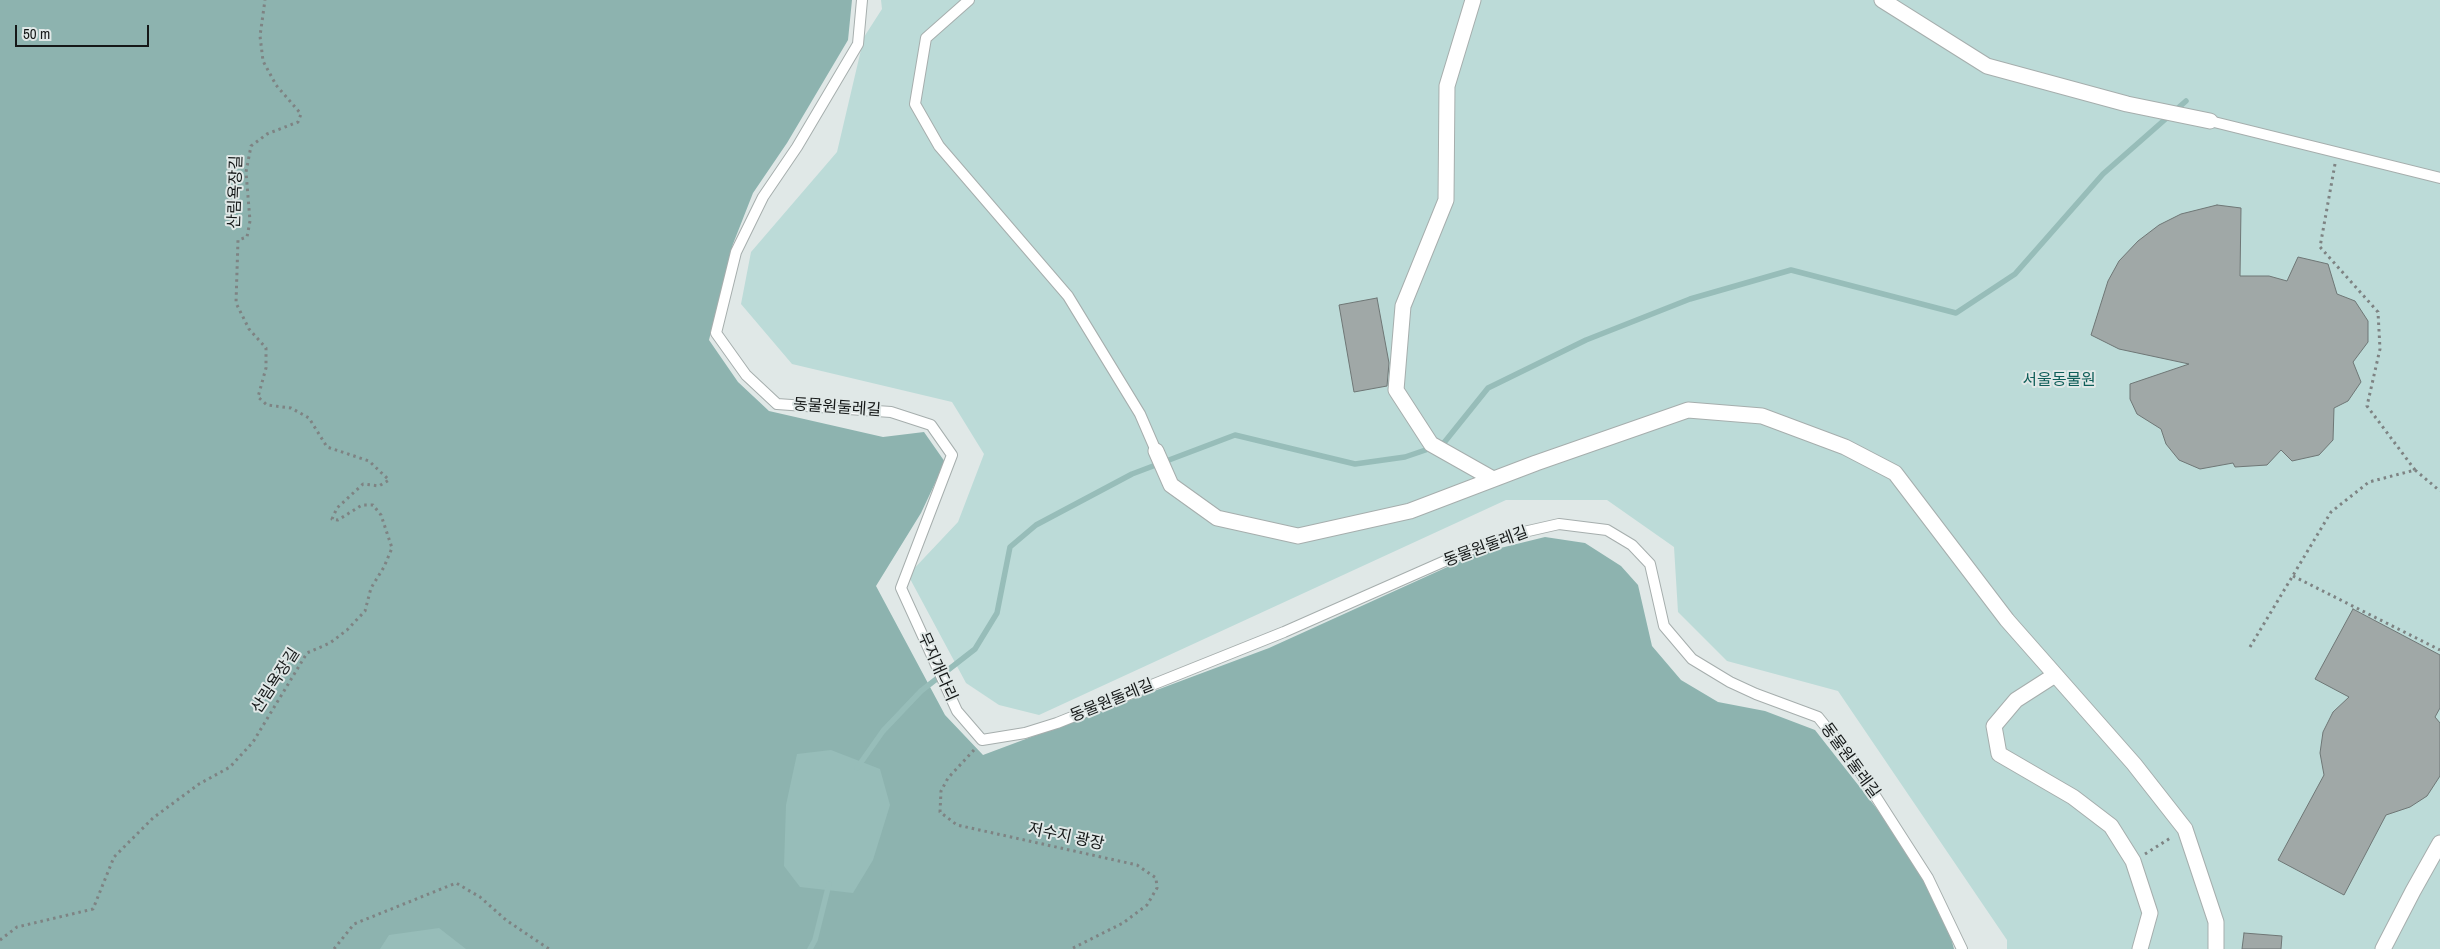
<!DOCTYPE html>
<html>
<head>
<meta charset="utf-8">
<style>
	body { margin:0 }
	#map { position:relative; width:2440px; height:949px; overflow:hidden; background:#e0e8e7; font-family:"Archivo Narrow",sans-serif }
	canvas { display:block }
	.scale { position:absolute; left:15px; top:25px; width:134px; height:22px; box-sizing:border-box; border:2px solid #151818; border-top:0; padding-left:6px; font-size:15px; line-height:18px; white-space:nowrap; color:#151818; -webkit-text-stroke:4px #e0e8e7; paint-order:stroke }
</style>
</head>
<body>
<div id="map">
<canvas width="2440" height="949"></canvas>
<div class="scale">50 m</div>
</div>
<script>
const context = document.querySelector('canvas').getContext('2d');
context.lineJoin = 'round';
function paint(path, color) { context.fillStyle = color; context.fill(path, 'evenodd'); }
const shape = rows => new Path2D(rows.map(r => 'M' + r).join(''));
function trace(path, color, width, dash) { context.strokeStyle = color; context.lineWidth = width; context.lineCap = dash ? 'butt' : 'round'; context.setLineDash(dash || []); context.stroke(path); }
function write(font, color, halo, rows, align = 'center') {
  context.font = font + ' "Archivo Narrow","Noto Sans KR",sans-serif'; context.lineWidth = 4; context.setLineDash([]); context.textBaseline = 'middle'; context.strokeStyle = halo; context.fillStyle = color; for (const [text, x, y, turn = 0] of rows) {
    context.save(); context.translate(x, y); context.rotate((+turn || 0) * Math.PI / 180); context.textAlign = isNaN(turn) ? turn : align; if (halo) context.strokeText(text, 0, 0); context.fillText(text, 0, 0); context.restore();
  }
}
const green = shape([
	[881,0,2440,0,2440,949,2007,949,2007,940,1838,691,1727,661,1678,612,1674,547,1607,500,1506,500,1039,715,999,705,966,683,908,575,958,522,984,454,952,402,792,364,741,304,751,252,837,152,864,37,882,9]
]);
const forest = shape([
	[0,0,852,0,848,40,787,143,753,193,733,244,709,340,738,382,769,411,883,437,924,432,945,462,921,513,876,586,945,715,983,755,1269,648,1476,554,1545,537,1585,543,1621,566,1638,585,1652,646,1681,680,1718,702,1765,711,1815,730,1888,823,1945,915,1954,949,0,949]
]);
const water = shape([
	[831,750,880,769,890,805,873,860,853,893,800,887,784,866,786,805,797,754],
	[439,928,466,949,380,949,389,935]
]);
const stream = shape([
	[857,768,883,731,921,691,975,649,997,613,1010,547,1036,525,1132,474,1235,435,1355,464,1405,457,1443,444,1488,388,1586,340,1690,299,1791,270,1956,313,2015,274,2103,174,2186,101],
	[810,949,815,940,829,884]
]);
const building = shape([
	[2217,205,2241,208,2240,276,2269,276,2287,281,2298,257,2328,264,2337,294,2355,301,2368,321,2368,342,2353,362,2361,382,2348,401,2334,408,2333,440,2319,455,2292,461,2281,450,2267,465,2235,467,2233,463,2200,469,2179,460,2166,444,2161,429,2137,414,2130,399,2130,384,2189,364,2119,349,2091,335,2108,281,2119,261,2138,241,2159,225,2181,214,2217,205],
	[1377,298,1389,363,1387,386,1354,392,1339,305,1377,298],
	[2353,609,2440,655,2440,708,2435,717,2440,723,2440,776,2427,796,2410,807,2386,815,2344,895,2278,860,2324,775,2320,753,2323,732,2333,712,2349,697,2315,679,2353,609],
	[2244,933,2282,936,2281,949,2242,949,2244,933]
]);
const path = shape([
	[2335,164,2320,247,2378,312,2380,349,2367,406,2415,470],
	[2293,576,2440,650],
	[2250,647,2331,512,2369,482,2415,470,2440,491],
	[974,750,948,778,941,791,940,812,957,825,1137,865,1156,878,1157,888,1147,905,1123,923,1071,949],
	[2145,854,2172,837],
	[0,940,17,927,93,909,114,857,153,818,199,784,230,767,253,742,307,653,330,643,347,630,365,611,371,588,384,567,392,548,381,515,373,505,362,505,338,520,332,519,337,508,363,484,379,486,389,480,369,461,327,447,309,418,291,408,267,405,258,397,266,368,266,348,249,329,236,303,238,240,247,237,250,221,246,172,251,146,267,134,298,122,301,114,276,85,263,61,260,36,265,0],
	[334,949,354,924,456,883,480,897,506,920,549,949]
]);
const service = shape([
	[862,0,858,44,797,147,763,197,736,252,716,333,746,375,777,404,891,412,931,425,952,455,901,588,957,711,982,740,1025,733,1057,723,1284,632,1472,549,1515,534,1559,524,1607,530,1632,545,1650,564,1664,626,1692,659,1730,682,1756,694,1818,717,1851,758,1928,878,1962,949],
	[969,0,926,38,915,104,939,146,1068,296,1140,414,1156,451],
	[2210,121,2440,178]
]);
const pedestrian = shape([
	[1473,0,1447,86,1446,200,1403,306,1396,390,1431,444,1493,479],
	[1882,0,1987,66,2127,104,2210,121],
	[1156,451,1171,485,1217,518,1298,536,1410,511,1536,463,1688,410,1762,416,1845,447,1895,473,2007,620,2134,764,2185,829,2216,922,2216,949],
	[2055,675,2016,700,1994,726,1999,754,2073,797,2111,826,2133,861,2150,913,2140,949],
	[2383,949,2413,891,2440,843]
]);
const streetNames = [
	["산림욕장길",236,192,-88],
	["동물원둘레길",837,408,4],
	["동물원둘레길",1486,547,-20],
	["무지개다리",937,667,66],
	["산림욕장길",276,681,-57],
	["동물원둘레길",1112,701,-22],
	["동물원둘레길",1850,761,54],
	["저수지 광장",1066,837,12]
];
const parkNames = [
	["서울동물원",2059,381]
];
paint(green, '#bcdbd8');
paint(forest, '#8db3af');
paint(water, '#97bdb9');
trace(stream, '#97bdb9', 5.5);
paint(building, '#a0a8a7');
trace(building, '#6f7776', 1);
trace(service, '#a6aead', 12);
trace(pedestrian, '#a6aead', 17);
trace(path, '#7e8383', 3, [2.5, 4]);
trace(service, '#fff', 10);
trace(pedestrian, '#fff', 15);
write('16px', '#151818', '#e0e8e7', streetNames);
write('16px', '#0f5e59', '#e0e8e7', parkNames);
</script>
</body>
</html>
